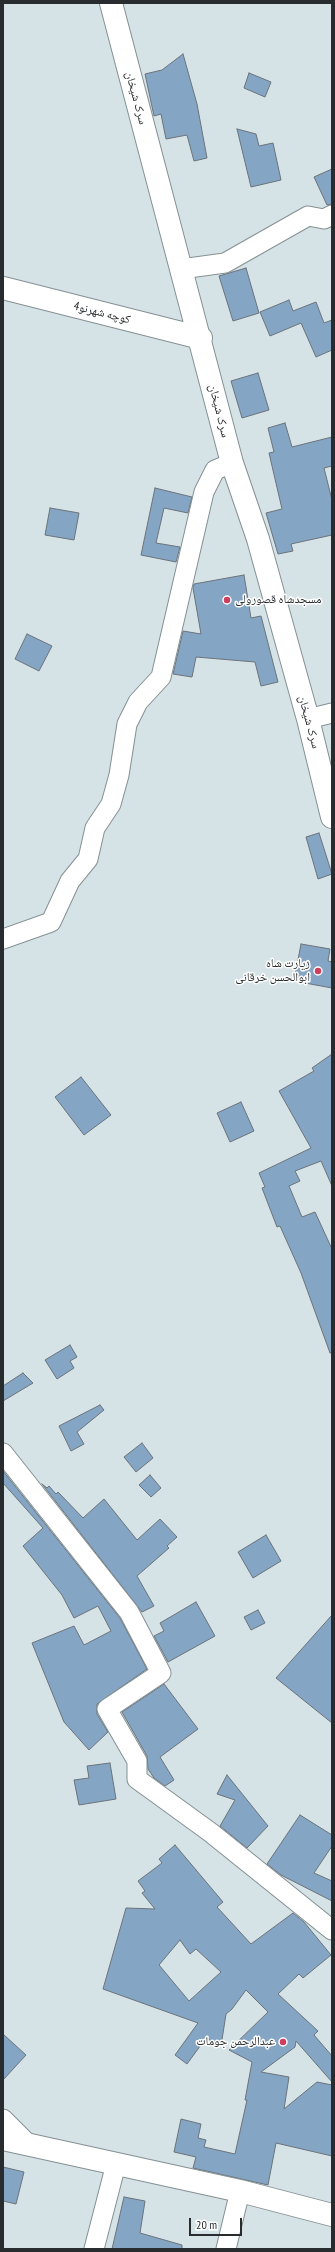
<!DOCTYPE html>
<html>
<head>
<meta charset="utf-8">
<style>
	body { margin:0 }
	#map { position:relative; width:335px; height:2252px; overflow:hidden; background:#d5e2e6; font-family:"PT Sans Narrow",sans-serif }
	canvas { display:block }
	.frame { position:absolute; inset:0; border:4px solid #282c2e; pointer-events:none }
	.scale { position:absolute; left:189px; top:2218px; width:53px; height:18px; box-sizing:border-box; border:2px solid #282c2e; border-top:0; padding-left:5px; font-size:12px; line-height:14px; white-space:nowrap; color:#282c2e; -webkit-text-stroke:3px #fff; paint-order:stroke }
</style>
</head>
<body>
<div id="map">
<canvas width="335" height="2252"></canvas>
<div class="frame"></div>
<div class="scale">20 m</div>
</div>
<script>
const context = document.querySelector('canvas').getContext('2d');
context.lineJoin = 'round';
function paint(path, color) { context.fillStyle = color; context.fill(path, 'evenodd'); }
const shape = rows => new Path2D(rows.map(r => 'M' + r).join(''));
function trace(path, color, width, dash) { context.strokeStyle = color; context.lineWidth = width; context.lineCap = dash ? 'butt' : 'round'; context.setLineDash(dash || []); context.stroke(path); }
function write(font, color, halo, rows, align = 'center') {
  context.font = font + ' "PT Sans Narrow","Noto Naskh Arabic",sans-serif'; context.lineWidth = 3; context.setLineDash([]); context.textBaseline = 'middle'; context.strokeStyle = halo; context.fillStyle = color; for (const [text, x, y, turn = 0] of rows) {
    context.save(); context.translate(x, y); context.rotate((+turn || 0) * Math.PI / 180); context.textAlign = isNaN(turn) ? turn : align; if (halo) context.strokeText(text, 0, 0); context.fillText(text, 0, 0); context.restore();
  }
}
const building = shape([
	[183,54,197,104,207,158,194,161,187,135,166,139,161,114,154,116,145,74,162,70,183,54],
	[249,73,271,82,265,97,244,88,249,73],
	[237,129,256,134,259,146,273,143,281,180,251,187,237,129],
	[332,169,332,204,327,205,314,177,332,169],
	[246,268,259,313,233,321,219,276,246,268],
	[289,300,293,311,316,302,324,323,332,320,332,350,316,357,301,323,270,336,260,312,289,300],
	[258,373,269,410,242,418,231,381,258,373],
	[285,423,292,447,332,437,332,466,324,468,332,500,332,535,291,544,293,551,278,554,266,513,282,509,269,453,274,452,268,428,285,423],
	[155,488,192,497,188,513,164,508,156,543,180,547,176,562,141,555,155,488],
	[50,508,79,513,74,540,45,535,50,508],
	[244,575,251,618,261,616,278,682,261,686,255,662,196,657,192,677,173,674,183,631,201,634,193,588,194,584,244,575],
	[27,634,52,646,39,671,15,659,27,634],
	[319,833,332,874,318,879,306,837,319,833],
	[301,944,330,949,328,961,332,962,332,988,294,981,301,944],
	[332,1054,332,1186,321,1161,295,1171,300,1181,289,1186,302,1217,315,1212,332,1249,332,1353,330,1353,301,1273,280,1226,277,1227,262,1188,265,1187,259,1173,311,1148,279,1091,314,1071,312,1068,332,1054],
	[81,1077,111,1115,84,1135,55,1097,81,1077],
	[241,1102,254,1131,230,1142,217,1113,241,1102],
	[70,1345,77,1357,70,1361,74,1368,57,1379,45,1360,70,1345],
	[23,1373,33,1383,3,1401,3,1386,23,1373],
	[100,1405,104,1410,77,1432,84,1444,71,1451,59,1426,100,1405],
	[142,1443,153,1458,136,1472,124,1457,142,1443],
	[3,1471,120,1618,147,1669,97,1704,97,1714,108,1732,89,1750,64,1722,32,1643,74,1626,84,1645,111,1631,98,1606,74,1618,62,1595,23,1546,43,1528,3,1483,3,1471],
	[150,1475,161,1488,151,1497,139,1485,150,1475],
	[42,1484,47,1488,49,1486,56,1494,58,1492,83,1518,104,1499,137,1540,160,1519,177,1537,167,1546,169,1548,137,1576,154,1606,142,1612,42,1484],
	[266,1535,281,1561,253,1578,238,1552,266,1535],
	[196,1602,215,1636,168,1662,154,1636,164,1631,160,1623,196,1602],
	[258,1610,265,1623,251,1630,244,1617,258,1610],
	[332,1615,332,1723,276,1678,332,1615],
	[164,1684,198,1729,160,1757,174,1780,165,1786,154,1778,148,1769,147,1756,122,1712,164,1684],
	[110,1763,116,1799,79,1805,74,1780,89,1778,87,1766,110,1763],
	[227,1775,268,1826,247,1848,220,1826,235,1800,217,1794,227,1775],
	[300,1815,332,1835,332,1846,314,1873,332,1881,332,1901,281,1875,267,1864,300,1815],
	[175,1845,223,1902,217,1907,251,1944,293,1913,304,1922,331,1955,303,1978,299,1974,278,1994,318,2031,314,2035,332,2056,332,2082,296,2041,295,2047,261,2072,289,2077,284,2109,317,2082,332,2085,332,2156,276,2143,268,2185,193,2168,196,2157,174,2152,181,2119,201,2124,198,2138,206,2140,204,2147,235,2154,247,2100,245,2100,252,2062,229,2050,268,2012,246,1990,232,2009,226,2014,221,2046,206,2038,187,2064,175,2055,198,2023,103,1989,126,1908,155,1909,142,1893,145,1891,138,1881,162,1863,159,1859,175,1845],
	[180,1940,190,1954,196,1949,221,1972,189,2001,159,1965,180,1940],
	[3,2034,26,2055,3,2080,3,2034],
	[3,2167,24,2172,16,2204,3,2201,3,2167],
	[124,2197,145,2201,140,2233,182,2245,182,2249,112,2249,124,2197]
]);
const minor = shape([
	[181,269,225,263,308,216,324,219,332,215],
	[308,719,332,713],
	[3,939,51,922,70,881,88,859,95,828,111,804,119,775,127,724,138,702,161,677,204,492,215,470,232,463],
	[3,1453,129,1612,161,1673,107,1709,137,1761,137,1779,210,1832,332,1930],
	[3,2119,29,2145],
	[94,2249,116,2164],
	[226,2249,240,2191]
]);
const tertiary = shape([
	[111,3,232,463,258,539,308,719,332,817],
	[3,288,201,338],
	[3,2139,240,2191,332,2215]
]);
const markers = [
	[227,600,4,"#ce3e5f"],
	[318,971,4,"#ce3e5f"],
	[283,2042,4,"#ce3e5f"]
];
const streetNames = [
	["سرک شیخان",136,98,75],
	["کوچه شهرنو4",102,313,14],
	["سرک شیخان",219,411,76],
	["سرک شیخان",309,722,75]
];
const poiNames = [
	["مسجدشاه قصورولی",235,600,"left"],
	["زیارت شاه",310,964],
	["ابوالحسن خرقانی",310,978],
	["عبدالرحمن جومات",275,2042]
];
paint(building, '#84a5c4');
trace(building, '#6b737a', 1);
trace(minor, '#859194', 21);
trace(tertiary, '#859194', 24);
trace(minor, '#fff', 19);
trace(tertiary, '#fff', 22);
for (const [x, y, r, color] of markers) { const dot = new Path2D(); dot.arc(x, y, r, 0, 2 * Math.PI); context.fillStyle = color; context.fill(dot); trace(dot, '#fff', 1.5); }
write('12px', '#282c2e', '#fff', streetNames);
write('12px', '#282c2e', '#fff', poiNames, 'right');
</script>
</body>
</html>
